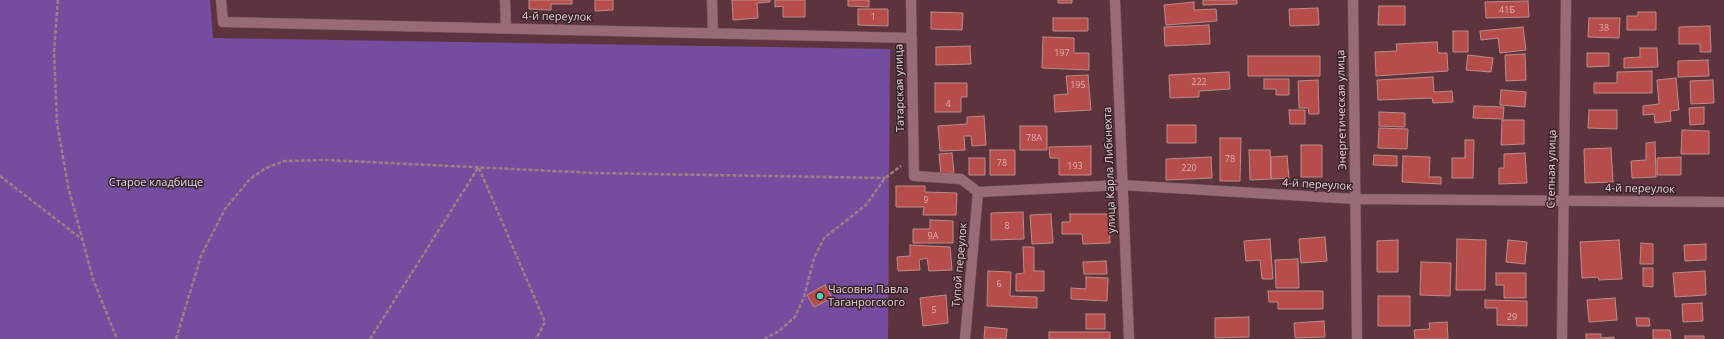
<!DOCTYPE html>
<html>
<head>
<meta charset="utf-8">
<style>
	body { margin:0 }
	canvas { display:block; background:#5d343e }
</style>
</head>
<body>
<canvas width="1724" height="339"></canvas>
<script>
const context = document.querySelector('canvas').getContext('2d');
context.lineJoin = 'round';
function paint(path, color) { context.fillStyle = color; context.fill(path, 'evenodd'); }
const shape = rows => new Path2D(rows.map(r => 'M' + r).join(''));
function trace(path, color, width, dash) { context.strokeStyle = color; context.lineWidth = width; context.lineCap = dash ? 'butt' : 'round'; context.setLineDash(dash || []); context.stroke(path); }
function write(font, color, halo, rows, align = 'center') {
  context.font = font + ' "Open Sans",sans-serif'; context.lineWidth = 3; context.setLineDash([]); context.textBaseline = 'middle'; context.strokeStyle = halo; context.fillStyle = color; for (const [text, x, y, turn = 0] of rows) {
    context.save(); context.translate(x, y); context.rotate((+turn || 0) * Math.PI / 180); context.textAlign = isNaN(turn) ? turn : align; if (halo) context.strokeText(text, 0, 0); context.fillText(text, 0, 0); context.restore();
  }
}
const green = shape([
	[0,0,210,0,213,38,890,49,888,339,0,339]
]);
const building = shape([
	[529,0,572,0,572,4,551,4,551,10,529,9,529,0],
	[595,0,613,0,613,10,595,11,595,0],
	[732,0,770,0,770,2,757,3,758,18,733,20,732,0],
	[775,0,805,0,805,17,783,17,783,6,775,7,775,0],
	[848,0,869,0,869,7,848,6,848,0],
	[1058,0,1072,0,1072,3,1058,3,1058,0],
	[1203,0,1237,0,1237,4,1203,5,1203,0],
	[1528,1,1529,17,1486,18,1485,2,1528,1],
	[1194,2,1194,10,1216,9,1217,21,1166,25,1164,5,1194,2],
	[1379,6,1405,6,1405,25,1378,25,1379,6],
	[1318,8,1319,25,1290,26,1289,9,1318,8],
	[858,9,888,9,888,26,858,25,858,9],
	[931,12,963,13,962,30,931,29,931,12],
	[1638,12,1656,12,1656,30,1627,30,1627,16,1638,16,1638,12],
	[1053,18,1088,18,1088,31,1053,31,1053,18],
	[1589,18,1620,18,1619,38,1588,37,1589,18],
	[1209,25,1210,44,1165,46,1164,27,1209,25],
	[1710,26,1711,52,1700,52,1700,44,1679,44,1679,27,1710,26],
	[1523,27,1526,50,1500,53,1498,38,1481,40,1480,31,1523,27],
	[1453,31,1468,31,1468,52,1453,52,1453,31],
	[1043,37,1074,38,1074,53,1089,53,1089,70,1042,68,1043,37],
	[1437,42,1438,53,1447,53,1448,71,1376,76,1375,52,1397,51,1396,44,1437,42],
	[970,46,971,64,936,65,936,47,970,46],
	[1640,48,1657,48,1658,67,1624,68,1624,58,1640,57,1640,48],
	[1587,53,1609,53,1609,66,1587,67,1587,53],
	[1525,54,1526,80,1506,81,1505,55,1525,54],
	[1468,55,1493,58,1491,72,1466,70,1468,55],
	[1248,56,1320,56,1320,76,1248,76,1248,56],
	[1708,60,1709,76,1678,77,1678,61,1708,60],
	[1652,71,1652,93,1594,93,1594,83,1617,83,1617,72,1652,71],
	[1229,72,1230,89,1199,91,1199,97,1170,98,1169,75,1229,72],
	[1088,75,1091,110,1055,112,1054,95,1068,94,1066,76,1088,75],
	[1433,77,1434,92,1452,91,1453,102,1433,103,1432,98,1378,100,1377,80,1433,77],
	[1676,78,1679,110,1670,111,1671,121,1655,123,1654,114,1643,115,1643,106,1659,104,1657,80,1676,78],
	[1264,79,1289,79,1289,95,1276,95,1276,89,1264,89,1264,79],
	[1318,80,1319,114,1309,114,1308,108,1299,108,1298,81,1318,80],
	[1713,80,1714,103,1691,104,1690,81,1713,80],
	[935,83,967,83,967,97,961,97,961,112,935,112,935,83],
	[1501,90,1526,92,1525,107,1500,105,1501,90],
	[1474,106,1504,107,1503,119,1473,118,1474,106],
	[1704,107,1704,124,1690,125,1689,108,1704,107],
	[1289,110,1305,110,1305,124,1290,124,1289,110],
	[1589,110,1617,110,1617,129,1588,128,1589,110],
	[1379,112,1405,113,1405,127,1379,126,1379,112],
	[984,116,986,145,972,146,971,136,964,136,965,150,940,151,938,126,967,124,967,117,984,116],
	[1502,120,1524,120,1524,144,1501,145,1502,120],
	[1167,125,1196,125,1196,143,1167,143,1167,125],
	[1020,126,1047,126,1047,150,1020,150,1020,126],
	[1379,128,1408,129,1407,149,1378,148,1379,128],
	[1682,130,1709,131,1709,154,1681,154,1682,130],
	[1220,138,1241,138,1240,181,1220,181,1220,138],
	[1465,140,1474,140,1473,178,1452,178,1452,158,1465,158,1465,140],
	[1655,142,1656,177,1632,178,1631,161,1646,160,1646,143,1655,142],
	[1301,145,1322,145,1322,177,1301,177,1301,145],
	[1091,146,1091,175,1059,175,1059,158,1050,158,1049,147,1091,146],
	[1611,148,1613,182,1585,183,1584,149,1611,148],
	[990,150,1015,150,1015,175,990,175,990,150],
	[1249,150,1270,150,1271,179,1250,180,1249,150],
	[952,153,954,173,941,174,939,154,952,153],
	[1525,153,1527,183,1499,184,1499,168,1504,168,1504,154,1525,153],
	[1374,155,1397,156,1397,166,1373,165,1374,155],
	[1287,156,1289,178,1271,179,1271,157,1287,156],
	[1403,156,1430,157,1429,177,1441,177,1441,184,1402,182,1403,156],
	[1211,157,1212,178,1166,180,1166,159,1211,157],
	[1681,157,1681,175,1657,175,1657,158,1681,157],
	[969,158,985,158,985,175,969,175,969,158],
	[896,186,925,186,925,192,957,193,956,215,923,215,924,207,896,207,896,186],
	[1023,212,1024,239,991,240,991,213,1023,212],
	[1051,214,1053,243,1032,244,1030,215,1051,214],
	[1070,214,1109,214,1110,243,1083,244,1082,234,1062,234,1062,222,1070,222,1070,214],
	[930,220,953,221,953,243,913,243,913,229,930,229,930,220],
	[1325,237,1327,261,1301,263,1299,239,1325,237],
	[1270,239,1273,279,1262,279,1260,260,1246,261,1244,241,1270,239],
	[1457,239,1486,240,1485,290,1456,290,1457,239],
	[1398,240,1398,272,1377,272,1377,241,1398,240],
	[1508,240,1527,242,1525,264,1506,262,1508,240],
	[1619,240,1622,279,1599,280,1598,277,1582,278,1580,242,1619,240],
	[1641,243,1653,244,1653,264,1640,264,1641,243],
	[1706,244,1706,260,1685,261,1684,245,1706,244],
	[910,245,950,247,952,270,929,271,927,258,919,260,920,270,898,271,897,257,910,256,910,245],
	[1023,247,1034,247,1034,271,1044,271,1044,291,1016,291,1016,274,1024,273,1023,247],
	[1298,259,1299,288,1276,288,1275,260,1298,259],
	[1106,261,1107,274,1084,274,1083,262,1106,261],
	[1421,262,1451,263,1450,296,1420,295,1421,262],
	[1643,268,1653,268,1653,287,1643,286,1643,268],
	[988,271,1011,272,1010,296,1037,297,1037,308,987,306,988,271],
	[1705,271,1706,295,1675,297,1673,273,1705,271],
	[1496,273,1526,273,1526,298,1504,298,1504,285,1496,285,1496,273],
	[1086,277,1108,278,1107,301,1071,299,1071,288,1086,289,1086,277],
	[825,285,832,298,814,307,807,295,825,285],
	[1268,291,1323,291,1323,309,1278,309,1278,302,1269,302,1268,291],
	[946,295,948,323,923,326,920,298,946,295],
	[1378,296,1410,296,1410,326,1378,326,1378,296],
	[1615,298,1617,320,1589,322,1587,300,1615,298],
	[1485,300,1527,301,1527,326,1497,325,1497,308,1485,308,1485,300],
	[1702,303,1703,321,1683,322,1682,304,1702,303],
	[1086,314,1105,314,1105,329,1086,329,1086,314],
	[1249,317,1249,337,1215,338,1215,318,1249,317],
	[1636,318,1649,318,1650,326,1637,326,1636,318],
	[1324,321,1325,337,1295,338,1294,323,1324,321],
	[1447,322,1448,339,1415,339,1414,330,1430,329,1429,323,1447,322],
	[985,327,1007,329,1006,339,984,339,985,327],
	[1653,330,1670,330,1671,339,1653,339,1653,330],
	[1049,332,1110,332,1110,339,1049,339,1049,332],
	[1586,334,1601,334,1601,338,1614,337,1614,339,1586,339,1586,334],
	[1685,336,1704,336,1704,339,1685,339,1685,336]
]);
const path = shape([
	[58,0,54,52,57,123,68,186,93,279,117,339],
	[479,168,545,322,536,339],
	[0,176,83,240],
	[176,339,201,256,225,209,250,179,266,168,284,161,327,160,595,173,885,178],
	[370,339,478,168],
	[764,339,779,331,795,317,804,297,814,258,824,238,866,205,885,178,901,166]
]);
const street = shape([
	[221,0,223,22,912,38],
	[505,0,506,28],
	[712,0,713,33],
	[911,0,914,176,961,179,978,192,1122,185,1355,199,1724,202],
	[1115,0,1129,339],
	[1353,0,1357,339],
	[965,339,978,192],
	[1562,339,1566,0]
]);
const markers = [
	[820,296,4,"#58cebf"]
];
const numberNames = [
	["41Б",1507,10],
	["1",873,17],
	["38",1604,28],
	["197",1062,53],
	["222",1199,82],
	["195",1078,85],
	["4",948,104],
	["78А",1034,138],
	["78",1230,159],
	["78",1002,163],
	["193",1075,166],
	["220",1189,168],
	["9",926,200],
	["8",1007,226],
	["9А",933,236],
	["6",999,284],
	["5",934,310],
	["29",1512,317]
];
const streetNames = [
	["4-й переулок",557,17,1],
	["Татарская улица",900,88,-91],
	["Энергетическая улица",1342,110,-91],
	["Степная улица",1552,169,-89],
	["улица Карла Либкнехта",1110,170,-92],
	["4-й переулок",1317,185,3],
	["4-й переулок",1640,189,1],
	["Тупой переулок",960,265,-85]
];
const parkNames = [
	["Старое кладбище",156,183]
];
const poiNames = [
	["Часовня Павла",828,290],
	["Таганрогского",828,303]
];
paint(green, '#744d9e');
paint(building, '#b64d4a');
trace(building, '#bd8c88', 1);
trace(street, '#74525a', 11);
trace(path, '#9f7d84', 2.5, [4, 2]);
trace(street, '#996b75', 10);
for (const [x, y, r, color] of markers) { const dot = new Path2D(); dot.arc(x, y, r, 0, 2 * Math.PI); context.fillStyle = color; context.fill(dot); trace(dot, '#362327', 1.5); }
write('9px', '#deb0b3', null, numberNames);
write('11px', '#ebd1d6', '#362327', streetNames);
write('11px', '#e4dbf2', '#362327', parkNames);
write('11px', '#ebd1d6', '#362327', poiNames, 'left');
</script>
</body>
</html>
